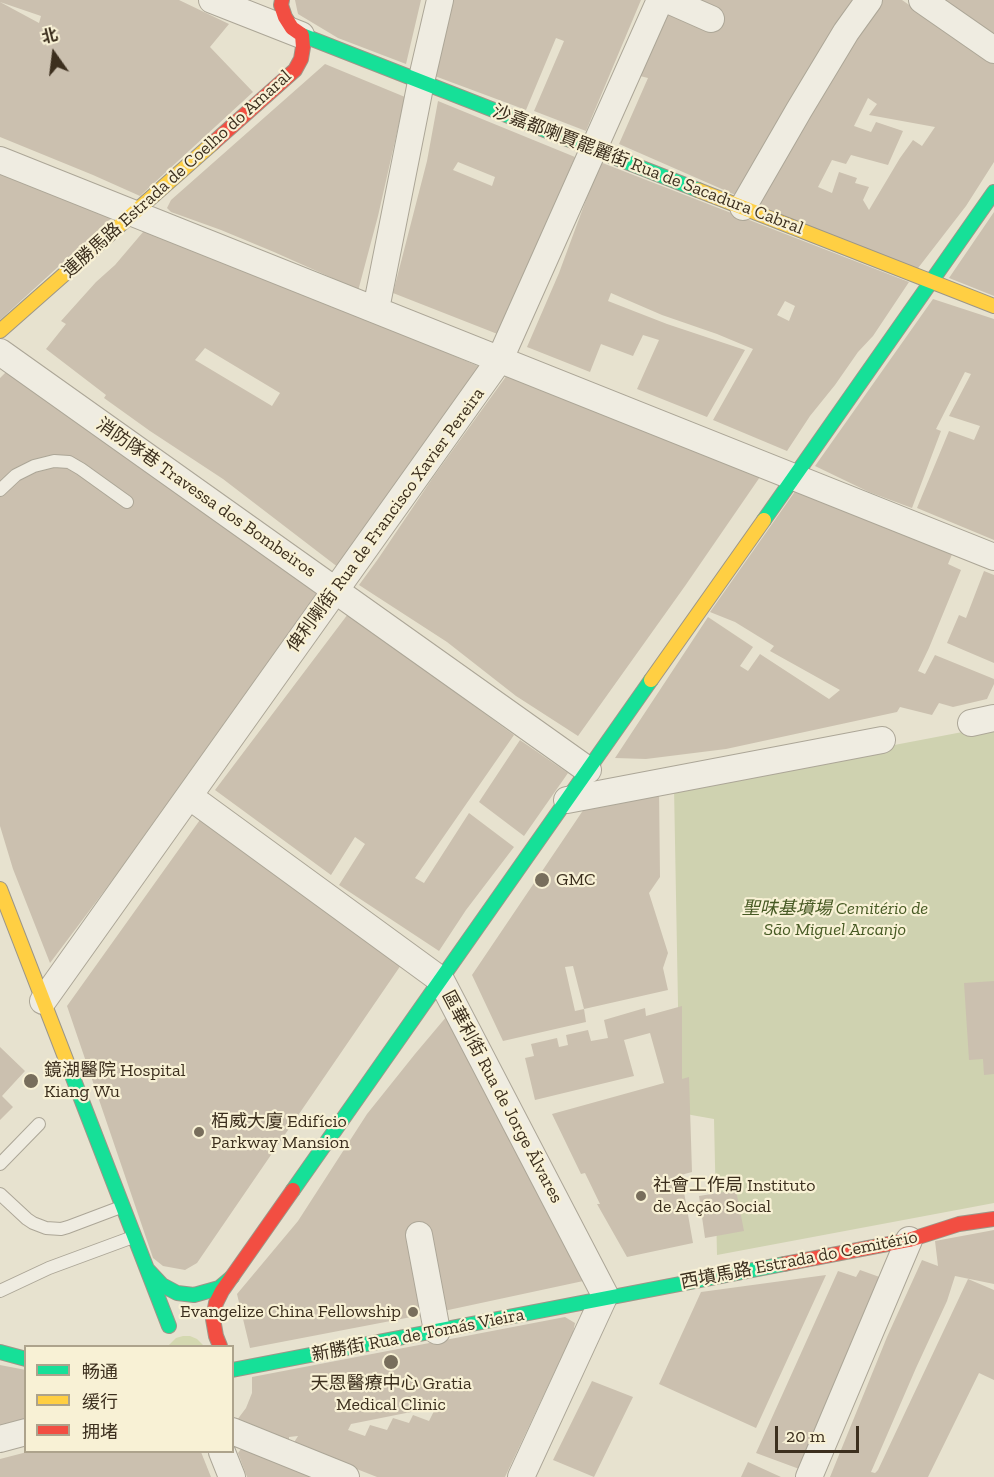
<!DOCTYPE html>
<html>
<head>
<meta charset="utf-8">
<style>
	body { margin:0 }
	#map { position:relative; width:994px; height:1477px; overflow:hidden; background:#e7e2cf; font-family:"Zilla Slab","Noto Sans SC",serif }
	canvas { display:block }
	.legend { position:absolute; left:24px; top:1345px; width:210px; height:108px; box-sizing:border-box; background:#f8f1d5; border:2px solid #ada38c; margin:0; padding:8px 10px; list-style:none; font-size:18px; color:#3c2f1e }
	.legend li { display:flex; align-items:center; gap:12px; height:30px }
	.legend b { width:30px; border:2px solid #ada38c }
	.north { position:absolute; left:24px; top:24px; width:60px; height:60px; -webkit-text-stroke:4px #f8f1d5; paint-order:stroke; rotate:346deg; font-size:16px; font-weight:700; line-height:24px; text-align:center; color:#3c2f1e }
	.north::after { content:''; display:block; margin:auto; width:21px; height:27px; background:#3c2f1e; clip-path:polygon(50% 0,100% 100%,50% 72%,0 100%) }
	.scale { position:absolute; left:775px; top:1426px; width:84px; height:27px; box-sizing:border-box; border:3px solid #3c2f1e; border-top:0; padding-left:8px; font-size:18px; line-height:21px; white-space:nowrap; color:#3c2f1e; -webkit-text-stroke:4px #f8f1d5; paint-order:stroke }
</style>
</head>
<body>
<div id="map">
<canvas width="994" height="1477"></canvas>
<ul class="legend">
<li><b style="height:8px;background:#16e098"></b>畅通</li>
<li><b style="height:8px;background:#ffcf43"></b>缓行</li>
<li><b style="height:8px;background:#f24e42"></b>拥堵</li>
</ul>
<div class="north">北</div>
<div class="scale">20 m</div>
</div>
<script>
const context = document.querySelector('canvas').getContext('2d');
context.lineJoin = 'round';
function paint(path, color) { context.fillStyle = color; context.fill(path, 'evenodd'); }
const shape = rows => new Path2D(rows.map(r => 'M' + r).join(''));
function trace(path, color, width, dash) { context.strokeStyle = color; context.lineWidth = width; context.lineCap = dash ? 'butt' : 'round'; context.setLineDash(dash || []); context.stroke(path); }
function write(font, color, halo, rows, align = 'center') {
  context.font = font + ' "Zilla Slab","Noto Sans SC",serif'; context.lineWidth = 4.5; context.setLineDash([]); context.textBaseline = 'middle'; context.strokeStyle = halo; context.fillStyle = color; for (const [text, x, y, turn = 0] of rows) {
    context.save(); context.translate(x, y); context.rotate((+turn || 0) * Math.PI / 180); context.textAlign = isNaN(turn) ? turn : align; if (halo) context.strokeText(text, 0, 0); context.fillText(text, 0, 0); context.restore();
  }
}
const green = shape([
	[183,1336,190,1336,197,1339,204,1346,168,1346,176,1338]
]);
const cemetery = shape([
	[994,726,994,1203,717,1255,714,1119,680,1113,674,787]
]);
const building = shape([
	[0,0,179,0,229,24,210,47,253,92,140,196,93,175,0,137,0,2,39,23,41,16,0,2],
	[295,0,421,0,406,64,338,38,298,14],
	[451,0,641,0,586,131,534,111,564,41,556,38,526,110,432,75],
	[675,0,858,0,740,197,619,144,648,78,640,76,668,10],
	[881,0,902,0,994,64,994,162,966,206,915,272,755,203,812,101],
	[868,98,877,104,869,115,935,127,922,146,913,140,900,158,869,210,863,200,869,187,855,183,857,178,839,172,832,193,818,187,832,160,846,164,851,155,888,165,903,131,876,122,871,132,854,126],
	[931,0,994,0,994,42],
	[325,64,405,97,378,216,358,291,330,277,274,252,221,230,171,212,167,208,171,200],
	[438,101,575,157,500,335,393,293,427,161],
	[458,162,495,177,492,186,453,170],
	[600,162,909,282,873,336,858,352,835,385,810,416,787,451,713,420,753,349,717,334,662,315,611,293,608,301,667,324,745,350,707,417,637,389,659,340,643,335,633,356,601,344,590,372,527,347,559,273],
	[785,301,795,306,789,321,777,315],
	[0,166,117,213,0,320],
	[994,212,994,296,949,278],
	[149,225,480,367,343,571,223,479,150,431,104,398,106,395,46,349,66,324,61,321,96,282,115,265],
	[205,348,280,393,272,406,195,360],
	[933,299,994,319,994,540,917,508,949,431,974,440,980,426,949,416,971,374,965,372,936,429,941,431,912,508,869,492,815,466],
	[510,371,762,474,685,586,578,736,516,696,447,642,359,585,378,559,434,476],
	[6,372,317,593,114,878,50,963,13,869,0,826,0,378],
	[796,490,953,552,948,564,961,570,929,648,918,671,925,674,935,655,994,679,994,684,987,699,953,707,939,703,932,715,900,707,897,712,726,749,646,759,615,758,708,617,753,647,740,666,748,671,760,654,829,699,840,690,770,651,774,646,735,622,710,612],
	[984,571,994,575,994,663,947,643,959,615,966,618],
	[348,614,514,735,415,878,424,883,469,813,514,847,466,910,439,951,339,885,365,844,355,837,331,875,215,790],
	[520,740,568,773,524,836,479,802],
	[659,788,660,877,649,893,668,953,663,968,668,990,584,1009,573,966,565,967,575,1011,584,1009,586,1022,503,1041,472,975,588,803],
	[202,817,401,965,197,1263,185,1270,163,1266,153,1258,67,1006],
	[994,981,994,1074,984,1075,983,1059,969,1060,964,983],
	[682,1006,682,1079,689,1077,692,1172,681,1175,693,1243,627,1257,597,1204,600,1204,585,1173,581,1174,552,1114,664,1083,650,1033,624,1040,634,1076,535,1100,525,1058,534,1056,531,1044,557,1038,559,1047,568,1045,566,1035,588,1030,591,1041,608,1038,604,1020,645,1008,646,1016],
	[447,1016,588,1280,439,1312,425,1224,409,1228,427,1314,250,1348,237,1294,298,1221,367,1114,415,1054],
	[0,1047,25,1071,2,1096,13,1107,0,1120],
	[736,1190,744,1231,705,1238,699,1196],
	[994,1230,994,1284,955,1276,947,1301,916,1368,871,1472,875,1473,878,1470,968,1279,994,1290,994,1380,979,1373,928,1477,830,1477,887,1337,922,1260,938,1266,935,1241],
	[860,1270,888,1280,802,1470,756,1453,838,1271,856,1277],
	[826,1275,756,1428,659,1384,701,1292],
	[565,1317,575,1323,573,1333,505,1477,377,1477,293,1444,298,1436,289,1437,289,1443,237,1420,246,1408,252,1393,252,1377],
	[436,1407,429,1421,413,1415,409,1423,393,1418,387,1430,370,1425,365,1436,348,1430,351,1424],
	[0,1365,26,1370,26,1421,0,1428],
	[592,1381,633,1397,594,1477,553,1460],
	[241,1449,249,1449,313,1477,247,1477,238,1453],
	[27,1452,201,1452,211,1477,0,1477,0,1459],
	[748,1462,781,1477,741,1477]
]);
const lane = shape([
	[0,490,16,475,34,466,54,461,69,462,81,469,127,502],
	[0,1164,39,1124],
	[0,1194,27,1219,33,1223,46,1228,61,1229,68,1227,121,1207],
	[0,1291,49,1268,133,1237]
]);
const street = shape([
	[212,0,301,35],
	[668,0,711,19],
	[922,0,994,50],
	[0,160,994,557],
	[743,207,799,110,846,32,869,0],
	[376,309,421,82,440,0],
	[0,352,588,770],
	[971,723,994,718],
	[189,796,441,980,605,1295,521,1477],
	[567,800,882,740],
	[43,1001,500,359,660,0],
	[419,1235,437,1331],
	[232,1431,346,1477],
	[0,1439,26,1432],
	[222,1452,232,1477],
	[809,1477,909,1240]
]);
const fast = shape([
	[302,35,698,190],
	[764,520,994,192],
	[70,1070,169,1326],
	[293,1190,651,680],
	[147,1269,162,1285,177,1293,194,1295,219,1288,232,1277],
	[0,1352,26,1359],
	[232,1370,784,1264]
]);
const slow = shape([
	[698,190,994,306],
	[0,331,213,143],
	[651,680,764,520],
	[0,889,70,1070]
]);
const jam = shape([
	[213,143,295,70,301,59,303,47,302,35,292,28,285,17,281,5,282,0],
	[784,1264,909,1240,959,1224,994,1219],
	[220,1346,216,1336,213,1319,216,1303,222,1291,293,1190]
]);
const markers = [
	[542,880,8,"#786e5c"],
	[31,1081,8,"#786e5c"],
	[199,1132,6,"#786e5c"],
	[641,1196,6,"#786e5c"],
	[413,1312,6,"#786e5c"],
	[391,1362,8,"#786e5c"]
];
const streetNames = [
	["沙嘉都喇賈罷麗街 Rua de Sacadura Cabral",648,170,21],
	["連勝馬路 Estrada de Coelho do Amaral",177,174,-42],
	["消防隊巷 Travessa dos Bombeiros",206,498,35],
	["俾利喇街 Rua de Francisco Xavier Pereira",386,520,-54],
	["區華利街 Rua de Jorge Álvares",502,1097,62],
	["西墳馬路 Estrada do Cemitério",799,1260,-11],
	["新勝街 Rua de Tomás Vieira",418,1335,-11]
];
const poiNames = [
	["GMC",556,880],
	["鏡湖醫院 Hospital",44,1071],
	["Kiang Wu",44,1092],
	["栢威大廈 Edifício",211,1122],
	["Parkway Mansion",211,1143],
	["社會工作局 Instituto",653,1186],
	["de Acção Social",653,1207],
	["Evangelize China Fellowship",401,1312,"right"],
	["天恩醫療中心 Gratia",391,1384,"center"],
	["Medical Clinic",391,1405,"center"]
];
const parkNames = [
	["聖味基墳場 Cemitério de",835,909],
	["São Miguel Arcanjo",835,930]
];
paint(green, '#d4d8b0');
paint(cemetery, '#cfd2b0');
paint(building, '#cbc0af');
trace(lane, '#aca697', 14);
trace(street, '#aca697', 28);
trace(fast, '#9c9688', 16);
trace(slow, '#9c9688', 16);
trace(jam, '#9c9688', 16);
trace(lane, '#efece1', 12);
trace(street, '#efece1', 26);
trace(fast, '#16e098', 14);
trace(slow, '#ffcf43', 14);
trace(jam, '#f24e42', 14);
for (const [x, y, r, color] of markers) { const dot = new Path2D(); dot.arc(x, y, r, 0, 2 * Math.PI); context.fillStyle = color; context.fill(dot); trace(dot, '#f8f1d5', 2); }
write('18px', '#3c2f1e', '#f8f1d5', streetNames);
write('18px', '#3c2f1e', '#f8f1d5', poiNames, 'left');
write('italic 18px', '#475a24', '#f8f1d5', parkNames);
</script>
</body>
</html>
